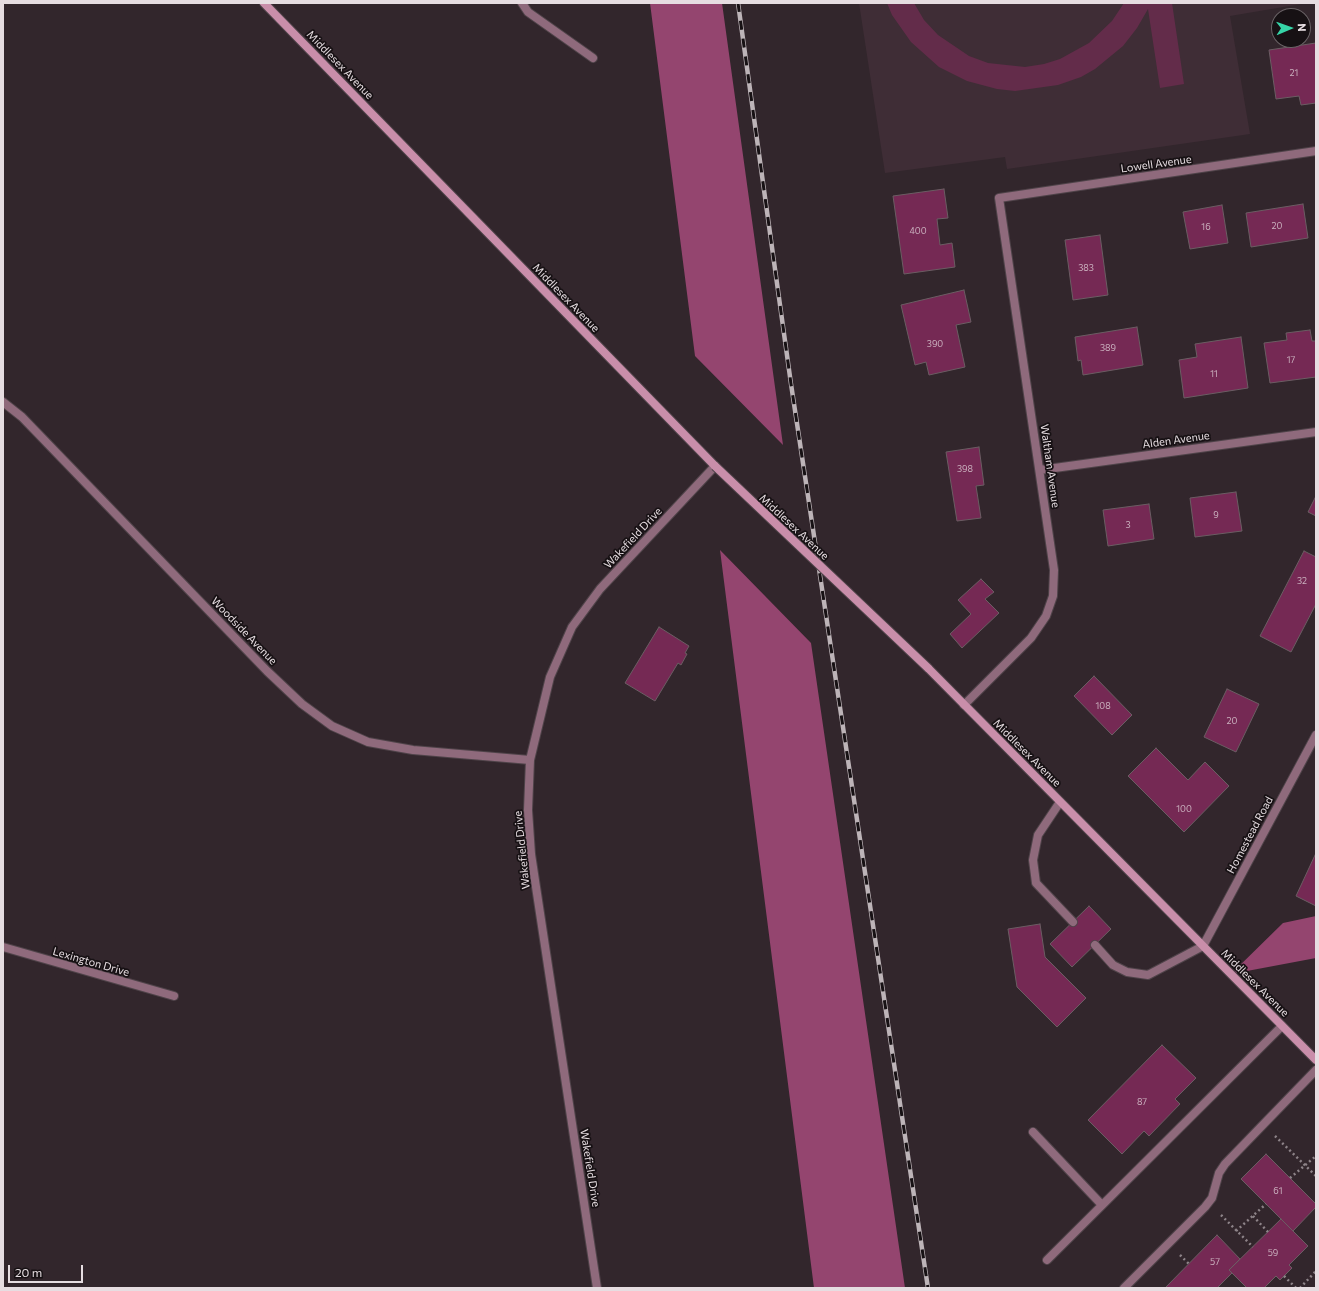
<!DOCTYPE html>
<html>
<head>
<meta charset="utf-8">
<style>
	body { margin:0 }
	#map { position:relative; width:1319px; height:1291px; overflow:hidden; background:#32262c; font-family:Commissioner,sans-serif }
	canvas { display:block }
	.frame { position:absolute; inset:0; border:4px solid #e6dde1; pointer-events:none }
	.north { position:absolute; left:1271px; top:8px; width:40px; height:40px; box-sizing:border-box; background:#171114; border:1px solid #6a6366; border-radius:50%; rotate:88deg; font-size:11px; font-weight:700; line-height:16px; text-align:center; color:#e6dde1 }
	.north::after { content:''; display:block; margin:auto; width:14px; height:18px; background:#36d4a7; clip-path:polygon(50% 0,100% 100%,50% 72%,0 100%) }
	.scale { position:absolute; left:8px; top:1265px; width:75px; height:18px; box-sizing:border-box; border:2px solid #e6dde1; border-top:0; padding-left:5px; font-size:12px; line-height:14px; white-space:nowrap; color:#e6dde1; -webkit-text-stroke:3px #171114; paint-order:stroke }
</style>
</head>
<body>
<div id="map">
<canvas width="1319" height="1291"></canvas>
<div class="frame"></div>
<div class="north">N</div>
<div class="scale">20 m</div>
</div>
<script>
const context = document.querySelector('canvas').getContext('2d');
context.lineJoin = 'round';
function paint(path, color) { context.fillStyle = color; context.fill(path, 'evenodd'); }
const shape = rows => new Path2D(rows.map(r => 'M' + r).join(''));
function trace(path, color, width, dash) { context.strokeStyle = color; context.lineWidth = width; context.lineCap = dash ? 'butt' : 'round'; context.setLineDash(dash || []); context.stroke(path); }
function write(font, color, halo, rows, align = 'center') {
  context.font = font + ' Commissioner,sans-serif'; context.lineWidth = 3.5; context.setLineDash([]); context.textBaseline = 'middle'; context.strokeStyle = halo; context.fillStyle = color; for (const [text, x, y, turn = 0] of rows) {
    context.save(); context.translate(x, y); context.rotate((+turn || 0) * Math.PI / 180); context.textAlign = isNaN(turn) ? turn : align; if (halo) context.strokeText(text, 0, 0); context.fillText(text, 0, 0); context.restore();
  }
}
const built = shape([
	[859,3,1307,3,1230,16,1250,134,1007,169,1005,157,885,173]
]);
const green = shape([
	[887,3,914,3,924,20,938,35,969,56,988,63,1025,67,1044,64,1060,59,1089,43,1112,21,1124,3,1172,3,1184,84,1160,88,1148,9,1137,28,1123,46,1095,69,1081,77,1058,85,1015,91,997,89,967,81,939,67,911,42,892,15]
]);
const forest = shape([
	[650,3,722,3,783,445,695,356],
	[720,550,811,643,905,1288,814,1288],
	[1316,916,1316,958,1231,974,1283,923]
]);
const building = shape([
	[1316,43,1316,103,1301,105,1299,96,1276,99,1269,50,1316,43],
	[944,189,948,218,937,219,940,245,952,243,955,267,904,274,893,196,944,189],
	[1303,204,1308,238,1251,247,1246,213,1303,204],
	[1222,205,1228,243,1190,249,1183,212,1222,205],
	[1100,235,1108,295,1073,300,1065,240,1100,235],
	[964,290,971,322,956,325,965,367,929,375,926,362,915,365,901,305,964,290],
	[1137,327,1143,365,1083,375,1081,360,1078,361,1075,337,1137,327],
	[1310,330,1312,341,1316,341,1316,377,1270,383,1264,343,1287,340,1286,333,1310,330],
	[1241,337,1248,388,1184,398,1179,360,1197,357,1195,344,1241,337],
	[979,447,984,485,976,486,981,518,957,521,946,452,979,447],
	[1236,492,1242,531,1195,537,1190,498,1236,492],
	[1316,496,1316,516,1308,512,1316,496],
	[1149,504,1154,539,1108,546,1103,510,1149,504],
	[1304,551,1316,557,1316,604,1291,652,1260,636,1304,551],
	[981,579,994,592,985,599,999,613,962,648,950,634,971,614,958,600,981,579],
	[659,627,689,646,685,653,687,654,681,665,678,663,655,701,625,683,659,627],
	[1094,676,1132,715,1112,735,1074,696,1094,676],
	[1227,689,1259,704,1236,752,1204,737,1227,689],
	[1156,748,1188,780,1205,762,1229,786,1184,832,1128,776,1156,748],
	[1316,853,1316,906,1296,896,1316,853],
	[1089,906,1111,929,1072,967,1050,944,1089,906],
	[1040,924,1045,957,1086,998,1057,1027,1017,987,1008,929,1040,924],
	[1162,1045,1196,1078,1175,1099,1180,1104,1149,1136,1144,1131,1122,1154,1088,1120,1162,1045],
	[1266,1154,1316,1204,1316,1207,1293,1231,1241,1179,1266,1154],
	[1281,1219,1308,1246,1289,1265,1292,1268,1280,1280,1276,1276,1264,1288,1247,1288,1229,1270,1281,1219],
	[1217,1235,1240,1259,1229,1270,1232,1273,1217,1288,1165,1288,1217,1235]
]);
const path = shape([
	[1275,1136,1316,1176],
	[1290,1178,1316,1156],
	[1221,1215,1253,1247],
	[1253,1216,1268,1232],
	[1236,1231,1266,1204],
	[1180,1255,1189,1264],
	[1284,1276,1296,1288],
	[1300,1288,1316,1271]
]);
const lane = shape([
	[1060,802,1038,835,1033,860,1036,883,1073,922],
	[1095,945,1113,965,1127,972,1148,975,1203,946],
	[1033,1132,1102,1205],
	[1047,1260,1282,1026],
	[1124,1288,1205,1207,1212,1198,1219,1173,1225,1164,1316,1070]
]);
const street = shape([
	[522,3,528,12,593,58],
	[3,402,22,417,267,671,302,704,332,726,368,742,413,750,530,760],
	[1040,470,1316,432],
	[964,705,1031,638,1046,616,1053,596,1054,570,999,198,1316,151],
	[1203,946,1316,735],
	[3,947,174,996],
	[597,1288,531,854,528,810,530,760,550,677,572,627,600,589,715,466]
]);
const secondary = shape([
	[264,3,715,466],
	[928,668,1316,1060]
]);
const rail = shape([
	[738,3,791,384,928,1288]
]);
const secondaryBridge = shape([
	[715,466,928,668]
]);
const numberNames = [
	["21",1294,73],
	["20",1277,226],
	["16",1206,227],
	["400",918,231],
	["383",1086,268],
	["390",935,344],
	["389",1108,348],
	["17",1291,360],
	["11",1214,374],
	["398",965,469],
	["9",1216,515],
	["3",1128,525],
	["32",1302,581],
	["108",1103,706],
	["20",1232,721],
	["100",1184,809],
	["87",1142,1102],
	["61",1278,1191],
	["59",1273,1253],
	["57",1215,1262]
];
const streetNames = [
	["Middlesex Avenue",340,65,46],
	["Lowell Avenue",1156,164,-8],
	["Middlesex Avenue",566,298,46],
	["Alden Avenue",1176,440,-8],
	["Waltham Avenue",1050,466,82],
	["Middlesex Avenue",794,527,43],
	["Wakefield Drive",633,538,-47],
	["Woodside Avenue",244,631,46],
	["Middlesex Avenue",1027,753,45],
	["Homestead Road",1250,835,-62],
	["Wakefield Drive",522,850,-96],
	["Lexington Drive",91,962,16],
	["Middlesex Avenue",1255,983,45],
	["Wakefield Drive",590,1168,81]
];
paint(built, '#3f2d36');
paint(green, '#632c4a');
paint(forest, '#94456f');
paint(building, '#752954');
trace(building, '#6b5d63', 1);
trace(lane, '#4f4349', 10);
trace(street, '#4f4349', 10);
trace(secondary, '#4f4349', 10);
trace(path, '#8d8388', 2.5, [2, 3]);
trace(lane, '#8f6a7c', 8);
trace(street, '#8f6a7c', 8);
trace(secondary, '#c98eaa', 8);
trace(rail, '#bdb4b8', 4.5);
trace(rail, '#171114', 3, [9]);
trace(secondaryBridge, '#4f4349', 10, []);
trace(secondaryBridge, '#c98eaa', 8);
write('9px', '#cab0be', null, numberNames);
write('11px', '#e6dde1', '#171114', streetNames);
</script>
</body>
</html>
